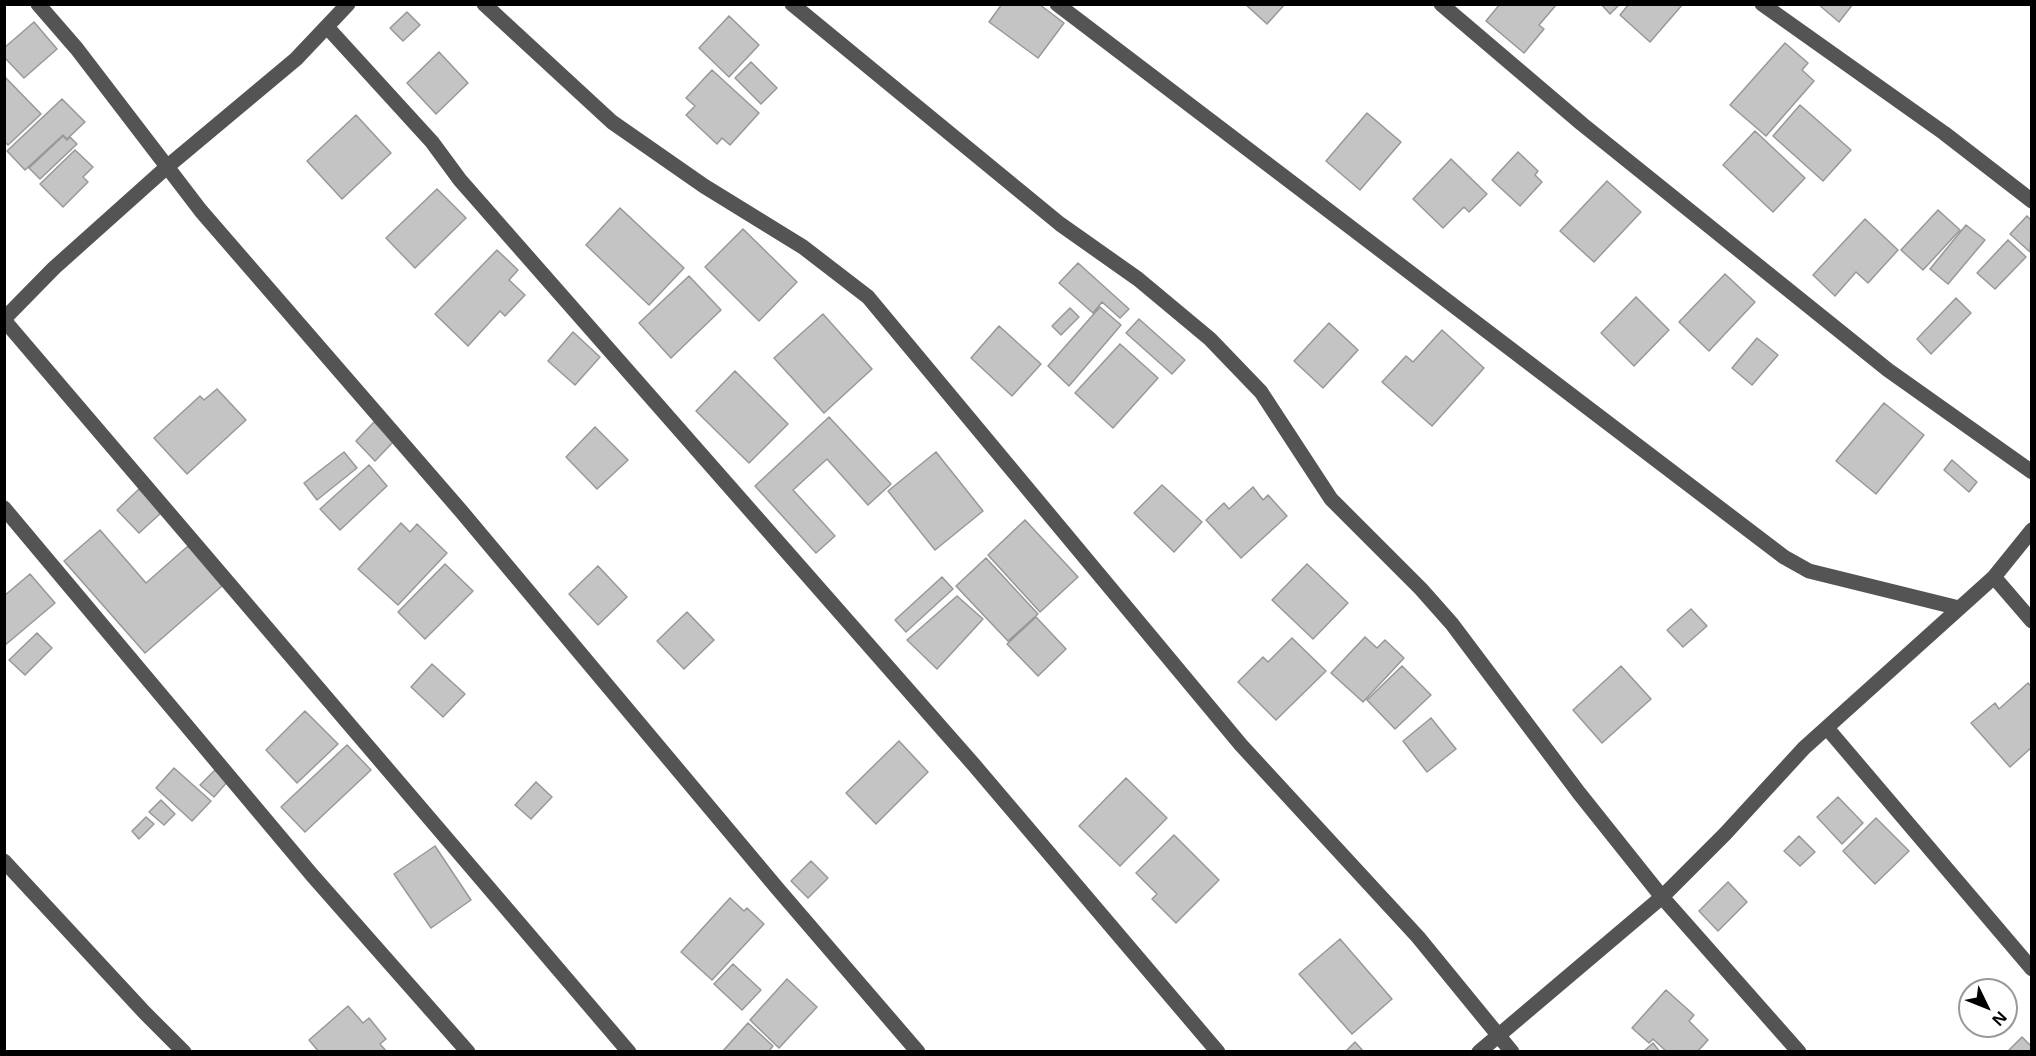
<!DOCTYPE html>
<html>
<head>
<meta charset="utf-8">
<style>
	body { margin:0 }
	#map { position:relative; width:2036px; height:1056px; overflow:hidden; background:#fff; font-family:"Open Sans",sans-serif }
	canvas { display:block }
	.frame { position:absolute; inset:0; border:6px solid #000; pointer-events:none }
	.north { position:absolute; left:1958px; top:978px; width:60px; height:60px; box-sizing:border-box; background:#fff; border:2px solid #999; border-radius:50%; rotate:133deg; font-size:16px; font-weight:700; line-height:24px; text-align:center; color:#000 }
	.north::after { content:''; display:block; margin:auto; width:21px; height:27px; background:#000; clip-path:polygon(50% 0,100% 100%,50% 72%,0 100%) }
</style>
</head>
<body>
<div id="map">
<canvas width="2036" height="1056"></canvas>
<div class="frame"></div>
<div class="north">N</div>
</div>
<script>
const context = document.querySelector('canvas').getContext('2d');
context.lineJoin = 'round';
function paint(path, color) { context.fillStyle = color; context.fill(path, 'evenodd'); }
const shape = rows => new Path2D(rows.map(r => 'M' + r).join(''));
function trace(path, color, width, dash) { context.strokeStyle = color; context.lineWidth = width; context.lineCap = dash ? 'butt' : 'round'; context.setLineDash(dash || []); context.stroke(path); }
const building = shape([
	[1002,4,1039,4,1064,23,1038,58,989,22,1002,4],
	[1245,4,1285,4,1267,24,1245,4],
	[1500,4,1557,4,1539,25,1544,29,1524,53,1486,21,1500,4],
	[1601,4,1620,4,1610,14,1601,4],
	[1629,4,1683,4,1650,42,1620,15,1629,4],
	[1818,4,1853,4,1839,22,1818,4],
	[407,12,420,25,403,41,390,28,407,12],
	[729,16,759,45,729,77,699,48,729,16],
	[34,22,57,49,24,78,4,57,4,48,34,22],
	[1785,43,1808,63,1802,70,1814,81,1766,136,1730,105,1785,43],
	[439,52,468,83,436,114,407,83,439,52],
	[751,62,777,88,761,104,735,78,751,62],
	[712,70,759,113,730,145,722,138,717,144,686,115,695,106,686,98,712,70],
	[4,76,41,114,8,145,4,141,4,76],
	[62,99,85,122,67,139,63,135,25,170,7,151,62,99],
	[1800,105,1851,150,1823,181,1773,136,1800,105],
	[1367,113,1401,142,1360,190,1326,161,1367,113],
	[356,115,391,153,342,199,307,161,356,115],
	[1755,131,1805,178,1773,212,1723,165,1755,131],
	[63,136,67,140,70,137,77,144,40,179,29,168,63,136],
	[75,150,93,167,83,177,88,182,63,207,40,184,75,150],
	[1518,152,1538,171,1535,175,1542,182,1520,206,1492,180,1518,152],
	[1451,159,1487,194,1469,212,1464,207,1443,228,1413,199,1451,159],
	[1607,181,1641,212,1594,262,1560,231,1607,181],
	[437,189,466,218,415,268,386,238,437,189],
	[620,208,684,268,649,305,586,245,620,208],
	[1938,210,1960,230,1923,270,1901,250,1938,210],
	[2027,216,2032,221,2030,252,2010,234,2027,216],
	[1865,219,1898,250,1868,283,1856,272,1835,296,1813,275,1865,219],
	[1966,225,1985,240,1948,284,1930,269,1966,225],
	[743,229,797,282,759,321,705,267,743,229],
	[2008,240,2026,257,1995,289,1977,273,2008,240],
	[497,250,518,270,509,280,525,295,505,316,500,311,468,346,435,314,497,250],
	[1078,263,1129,309,1120,318,1102,302,1093,313,1059,283,1078,263],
	[1725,274,1755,302,1709,351,1679,322,1725,274],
	[689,276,721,310,671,358,639,323,689,276],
	[1636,297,1669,330,1634,366,1601,333,1636,297],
	[1956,298,1971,313,1931,354,1917,339,1956,298],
	[1100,307,1121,325,1069,386,1048,366,1100,307],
	[1070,308,1079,317,1061,335,1052,326,1070,308],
	[823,314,872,369,824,413,774,358,823,314],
	[1139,319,1185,360,1172,374,1126,333,1139,319],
	[1329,323,1358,350,1323,388,1294,361,1329,323],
	[999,326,1041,364,1012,396,971,358,999,326],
	[1442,330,1484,368,1432,426,1382,382,1406,356,1413,362,1442,330],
	[573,332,600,357,575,385,548,361,573,332],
	[1757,338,1778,355,1752,385,1732,368,1757,338],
	[1120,344,1158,378,1113,428,1075,393,1120,344],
	[735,371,788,424,749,463,696,411,735,371],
	[217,389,246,420,187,474,154,438,200,396,204,400,217,389],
	[1884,403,1924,435,1876,494,1836,461,1884,403],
	[829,417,891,484,868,505,827,459,793,490,835,536,816,553,755,486,829,417],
	[374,422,394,441,375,461,356,441,374,422],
	[595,427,628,460,597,489,566,457,595,427],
	[344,452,357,468,317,500,304,483,344,452],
	[936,452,983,511,935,550,888,491,936,452],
	[1952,460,1977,482,1969,492,1944,470,1952,460],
	[369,465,387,486,340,530,320,509,369,465],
	[1162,485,1202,522,1174,552,1134,513,1162,485],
	[1253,487,1263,500,1268,495,1287,516,1241,558,1206,520,1224,503,1229,509,1253,487],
	[139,489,161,513,139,533,117,510,139,489],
	[1025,520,1078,577,1040,612,988,555,1025,520],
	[401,523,410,532,417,524,447,553,398,605,358,569,401,523],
	[100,530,146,583,188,546,222,586,145,653,64,561,100,530],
	[986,558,1038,614,1008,641,956,586,986,558],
	[445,564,473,591,425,639,398,612,445,564],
	[1307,564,1348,603,1313,639,1272,600,1307,564],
	[598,566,627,597,598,625,569,594,598,566],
	[30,574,55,603,4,646,4,596,30,574],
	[942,577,953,589,906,632,895,620,942,577],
	[957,596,983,619,937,669,907,640,957,596],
	[1691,609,1707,626,1683,647,1667,630,1691,609],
	[687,612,714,640,684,669,657,641,687,612],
	[1036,617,1066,649,1038,676,1007,644,1036,617],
	[37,633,52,648,25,675,9,660,37,633],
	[1365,637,1377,648,1385,640,1404,658,1363,702,1331,673,1365,637],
	[1292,638,1326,671,1276,720,1238,682,1263,657,1268,662,1292,638],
	[432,664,465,694,443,717,411,687,432,664],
	[1402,666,1431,695,1395,729,1367,700,1402,666],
	[1621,666,1651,699,1602,743,1573,710,1621,666],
	[2028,683,2032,687,2032,747,2010,767,1971,723,1995,703,1999,709,2028,683],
	[305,711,338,744,297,783,266,750,305,711],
	[1431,718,1456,749,1427,772,1403,741,1431,718],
	[899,741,928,772,876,824,846,793,899,741],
	[347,745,371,770,305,832,281,807,347,745],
	[174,768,211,801,192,821,156,788,174,768],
	[215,770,228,781,214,797,200,785,215,770],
	[1126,778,1167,818,1120,866,1079,826,1126,778],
	[536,782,552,797,531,819,515,805,536,782],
	[1838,797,1863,823,1842,844,1817,817,1838,797],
	[161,800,175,814,164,825,149,812,161,800],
	[146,817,154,824,139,839,132,831,146,817],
	[1876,818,1909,851,1875,884,1843,851,1876,818],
	[1174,835,1219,880,1176,923,1152,899,1157,894,1136,873,1174,835],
	[1799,836,1815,852,1800,866,1784,851,1799,836],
	[435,846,471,900,431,928,394,874,435,846],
	[811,861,828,878,808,898,791,881,811,861],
	[1728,882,1747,902,1718,931,1699,911,1728,882],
	[730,898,744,911,747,908,764,924,712,980,681,952,730,898],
	[1340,939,1392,999,1352,1034,1299,974,1340,939],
	[733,964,761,990,742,1010,714,984,733,964],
	[787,979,817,1007,779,1048,750,1020,787,979],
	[1666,990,1694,1015,1689,1021,1708,1040,1697,1052,1667,1052,1653,1039,1649,1043,1632,1028,1666,990],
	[348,1006,363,1023,369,1018,386,1039,380,1044,387,1052,319,1052,309,1040,348,1006],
	[748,1023,773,1046,768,1052,722,1052,748,1023],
	[2022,1037,2032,1047,2032,1052,2007,1052,2022,1037],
	[1355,1042,1364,1052,1345,1052,1355,1042],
	[1653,1043,1660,1052,1643,1052,1653,1043]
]);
const minor = shape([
	[38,4,77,49,201,211,461,511,777,888,918,1052],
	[484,4,612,122,704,186,803,247,868,297,1241,745,1418,937,1512,1052],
	[792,4,1060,224,1138,279,1210,339,1261,392,1331,499,1421,589,1452,624,1579,793,1662,897,1799,1052],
	[1057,4,1784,557,1809,571,1959,608],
	[1441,4,1582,124,1888,370,2032,472],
	[1762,4,1944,133,2032,201],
	[327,27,432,142,460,180,974,765,1218,1052],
	[4,319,54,268,168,166,296,59,348,4],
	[4,320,629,1052],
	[4,508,312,875,468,1052],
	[1994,577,2032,621],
	[1827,728,2032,969],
	[4,861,145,1013,184,1052],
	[1479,1052,1662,897,1725,834,1804,748,1994,577,2032,530]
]);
paint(building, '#c4c4c4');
trace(building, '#989898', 1.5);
trace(minor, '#545454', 15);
</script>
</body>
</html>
